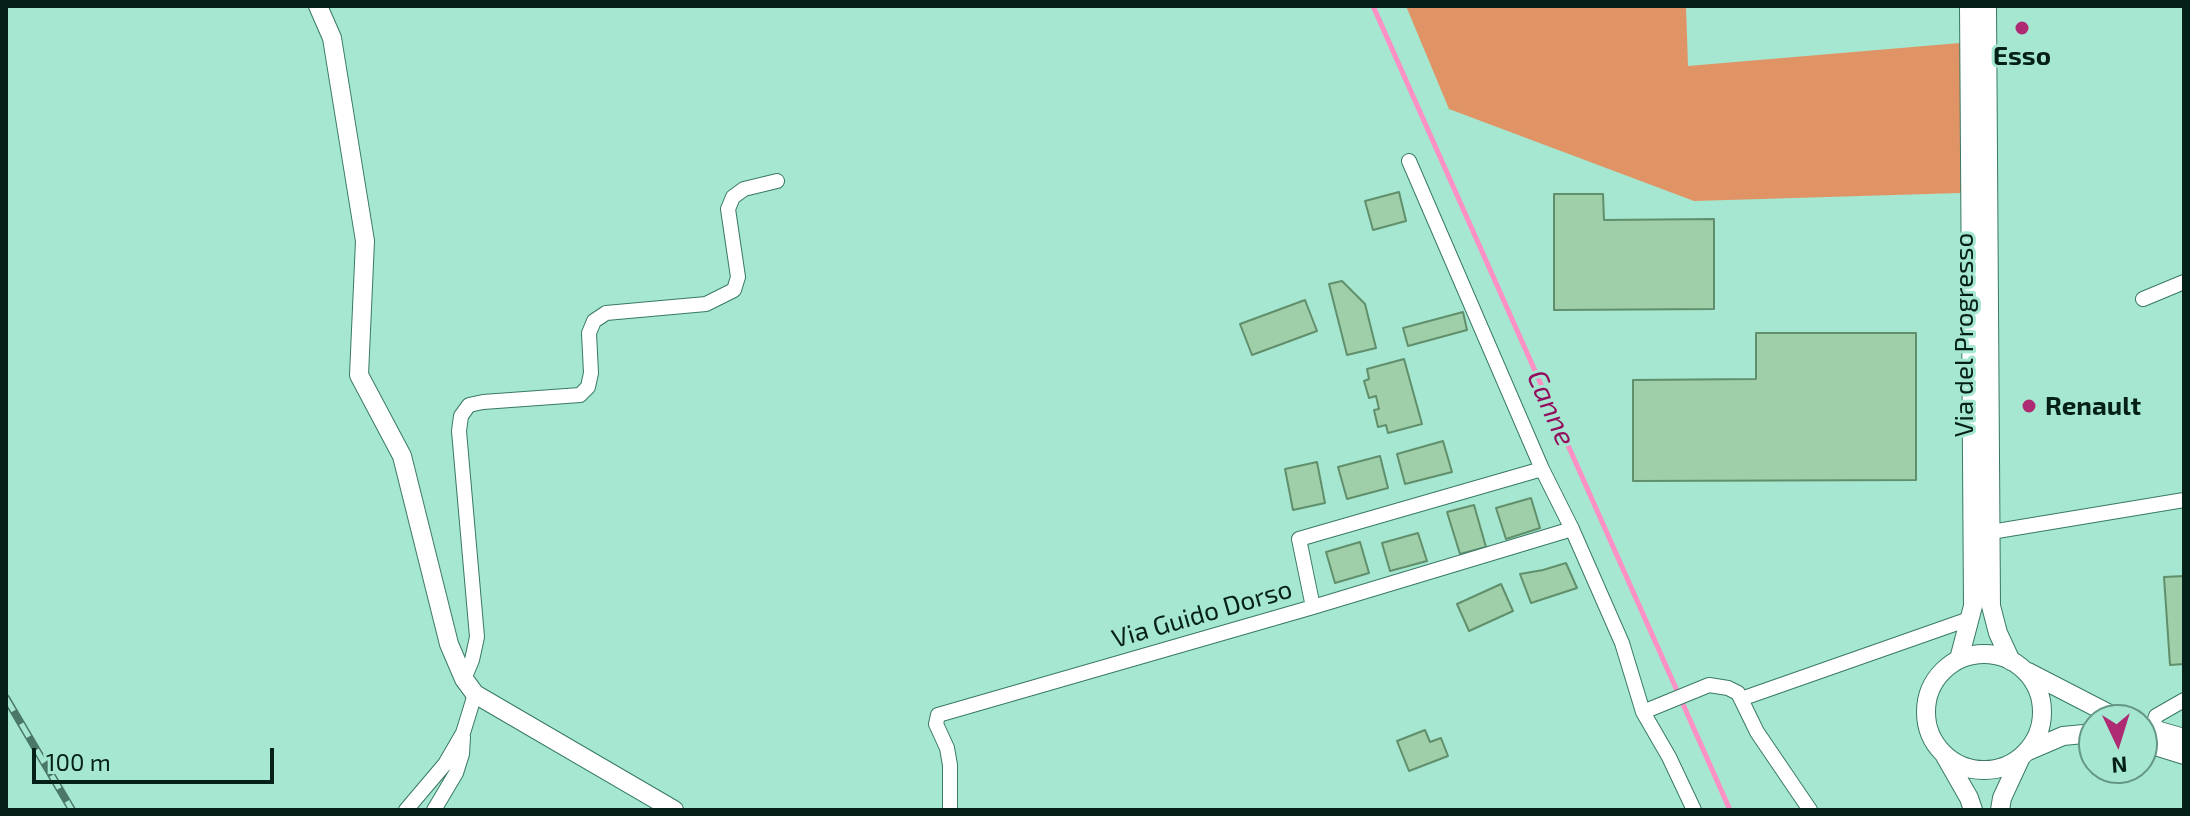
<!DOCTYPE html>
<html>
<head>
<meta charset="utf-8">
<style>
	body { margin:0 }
	#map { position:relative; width:2190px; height:816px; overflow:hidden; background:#a5e7d0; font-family:"Exo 2",sans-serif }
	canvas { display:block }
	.frame { position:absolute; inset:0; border:8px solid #052018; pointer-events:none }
	.north { position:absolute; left:2078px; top:704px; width:80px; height:80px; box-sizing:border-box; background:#a5e7d0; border:2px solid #659786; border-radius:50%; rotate:176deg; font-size:22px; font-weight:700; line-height:32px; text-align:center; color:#052018 }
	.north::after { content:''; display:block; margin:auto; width:28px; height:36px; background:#ae2b74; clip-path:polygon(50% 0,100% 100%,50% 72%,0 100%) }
	.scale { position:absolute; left:32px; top:748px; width:242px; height:36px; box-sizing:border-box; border:4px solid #052018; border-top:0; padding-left:10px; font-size:24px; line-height:28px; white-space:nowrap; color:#052018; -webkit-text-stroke:6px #a5e7d0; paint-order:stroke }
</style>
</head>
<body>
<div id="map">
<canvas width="2190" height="816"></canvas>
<div class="frame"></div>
<div class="north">N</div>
<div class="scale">100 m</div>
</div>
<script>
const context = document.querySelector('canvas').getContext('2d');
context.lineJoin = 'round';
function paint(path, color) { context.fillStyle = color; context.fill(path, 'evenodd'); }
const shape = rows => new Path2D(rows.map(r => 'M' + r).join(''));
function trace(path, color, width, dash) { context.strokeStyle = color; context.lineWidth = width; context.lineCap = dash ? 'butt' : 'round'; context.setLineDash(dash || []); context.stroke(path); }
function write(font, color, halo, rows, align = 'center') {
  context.font = font + ' "Exo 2",sans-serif'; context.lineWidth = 6; context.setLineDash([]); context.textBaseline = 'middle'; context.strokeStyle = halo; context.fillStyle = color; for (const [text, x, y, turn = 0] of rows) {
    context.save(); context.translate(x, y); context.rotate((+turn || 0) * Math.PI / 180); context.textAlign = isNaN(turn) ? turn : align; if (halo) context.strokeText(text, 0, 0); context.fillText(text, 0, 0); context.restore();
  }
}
const green = shape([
	[1406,6,1686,6,1688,66,1960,43,1961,193,1694,201,1449,109]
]);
const stream = shape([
	[1373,6,1730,810]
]);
const building = shape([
	[1399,192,1406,221,1373,230,1365,201,1399,192],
	[1554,194,1603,194,1604,220,1714,219,1714,309,1554,310,1554,194],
	[1342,281,1365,304,1376,348,1347,355,1329,284,1342,281],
	[1305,300,1317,331,1252,355,1240,324,1305,300],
	[1463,312,1467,330,1408,346,1403,328,1463,312],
	[1756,333,1916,333,1916,480,1633,481,1633,380,1756,379,1756,333],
	[1404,359,1422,424,1388,433,1386,425,1378,427,1374,410,1379,409,1376,396,1369,398,1364,381,1369,379,1367,369,1404,359],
	[1443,441,1452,472,1405,484,1397,454,1443,441],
	[1380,456,1388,488,1347,499,1338,467,1380,456],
	[1317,462,1325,503,1293,510,1285,469,1317,462],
	[1531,498,1540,528,1506,539,1496,508,1531,498],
	[1474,505,1486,547,1460,554,1447,512,1474,505],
	[1418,533,1427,561,1390,571,1382,543,1418,533],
	[1360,542,1369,573,1335,583,1326,552,1360,542],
	[1566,563,1577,588,1531,603,1520,574,1543,570,1566,563],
	[2184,576,2184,664,2170,665,2164,577,2184,576],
	[1501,584,1513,611,1469,631,1457,604,1501,584],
	[1425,730,1430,742,1441,738,1448,756,1409,771,1397,741,1425,730]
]);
const minor = shape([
	[1409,161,1542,469,1572,529,1622,643,1643,712,1669,757,1694,810],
	[2143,299,2184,282],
	[1991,532,2184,500],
	[1313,607,1299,539,1542,469],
	[464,679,472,660,477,637,459,431,461,416,469,405,483,402,580,395,588,387,591,373,589,333,594,321,606,313,706,304,734,290,738,277,728,209,733,197,744,189,777,181],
	[1741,699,1969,619],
	[1643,712,1709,685,1728,688,1738,693,1757,732,1810,810],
	[2152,729,2156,716,2184,700],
	[406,810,445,764,463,733,475,694],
	[434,810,456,773,462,754,463,737],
	[950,810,950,765,947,748,936,724,938,715,1313,607,1572,529]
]);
const tertiary = shape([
	[318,6,332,38,365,241,359,375,402,456,449,644,464,679,475,694,674,810],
	[1987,6,1991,606,1998,633,2011,661],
	'1926 712a58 58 0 1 1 116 0a58 58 0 1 1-116 0Z',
	[1959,659,1973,606,1969,6],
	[2028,672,2121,720],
	[2142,726,2184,738],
	[2142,742,2184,755],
	[2028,751,2063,736,2094,733],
	[1945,756,1969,798,1973,810],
	[2000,810,2002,798,2021,757]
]);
const rail = shape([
	[6,698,72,810]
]);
const markers = [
	[2022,28,8,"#ae2b74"],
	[2029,406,8,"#ae2b74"]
];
const poiNames = [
	["Esso",2022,56],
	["Renault",2045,406,"left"]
];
const streetNames = [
	["Via del Progresso",1964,335,-90],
	["Via Guido Dorso",1202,614,-16]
];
const waterNames = [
	["Canne",1551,408,66]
];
paint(green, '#e09466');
trace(stream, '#fd90c4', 5);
paint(building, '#9fcfa9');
trace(building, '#618f6c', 2);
trace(minor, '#397966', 16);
trace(tertiary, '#397966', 20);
trace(minor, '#fff', 14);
trace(tertiary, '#fff', 18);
trace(rail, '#4b7769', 8);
trace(rail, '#a5e7d0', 5, [15]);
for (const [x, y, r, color] of markers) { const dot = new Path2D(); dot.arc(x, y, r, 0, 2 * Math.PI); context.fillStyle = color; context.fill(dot); trace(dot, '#a5e7d0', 3); }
write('bold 26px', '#052018', '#a5e7d0', poiNames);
write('26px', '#052018', '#a5e7d0', streetNames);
write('italic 28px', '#930f5e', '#a5e7d0', waterNames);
</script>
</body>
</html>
